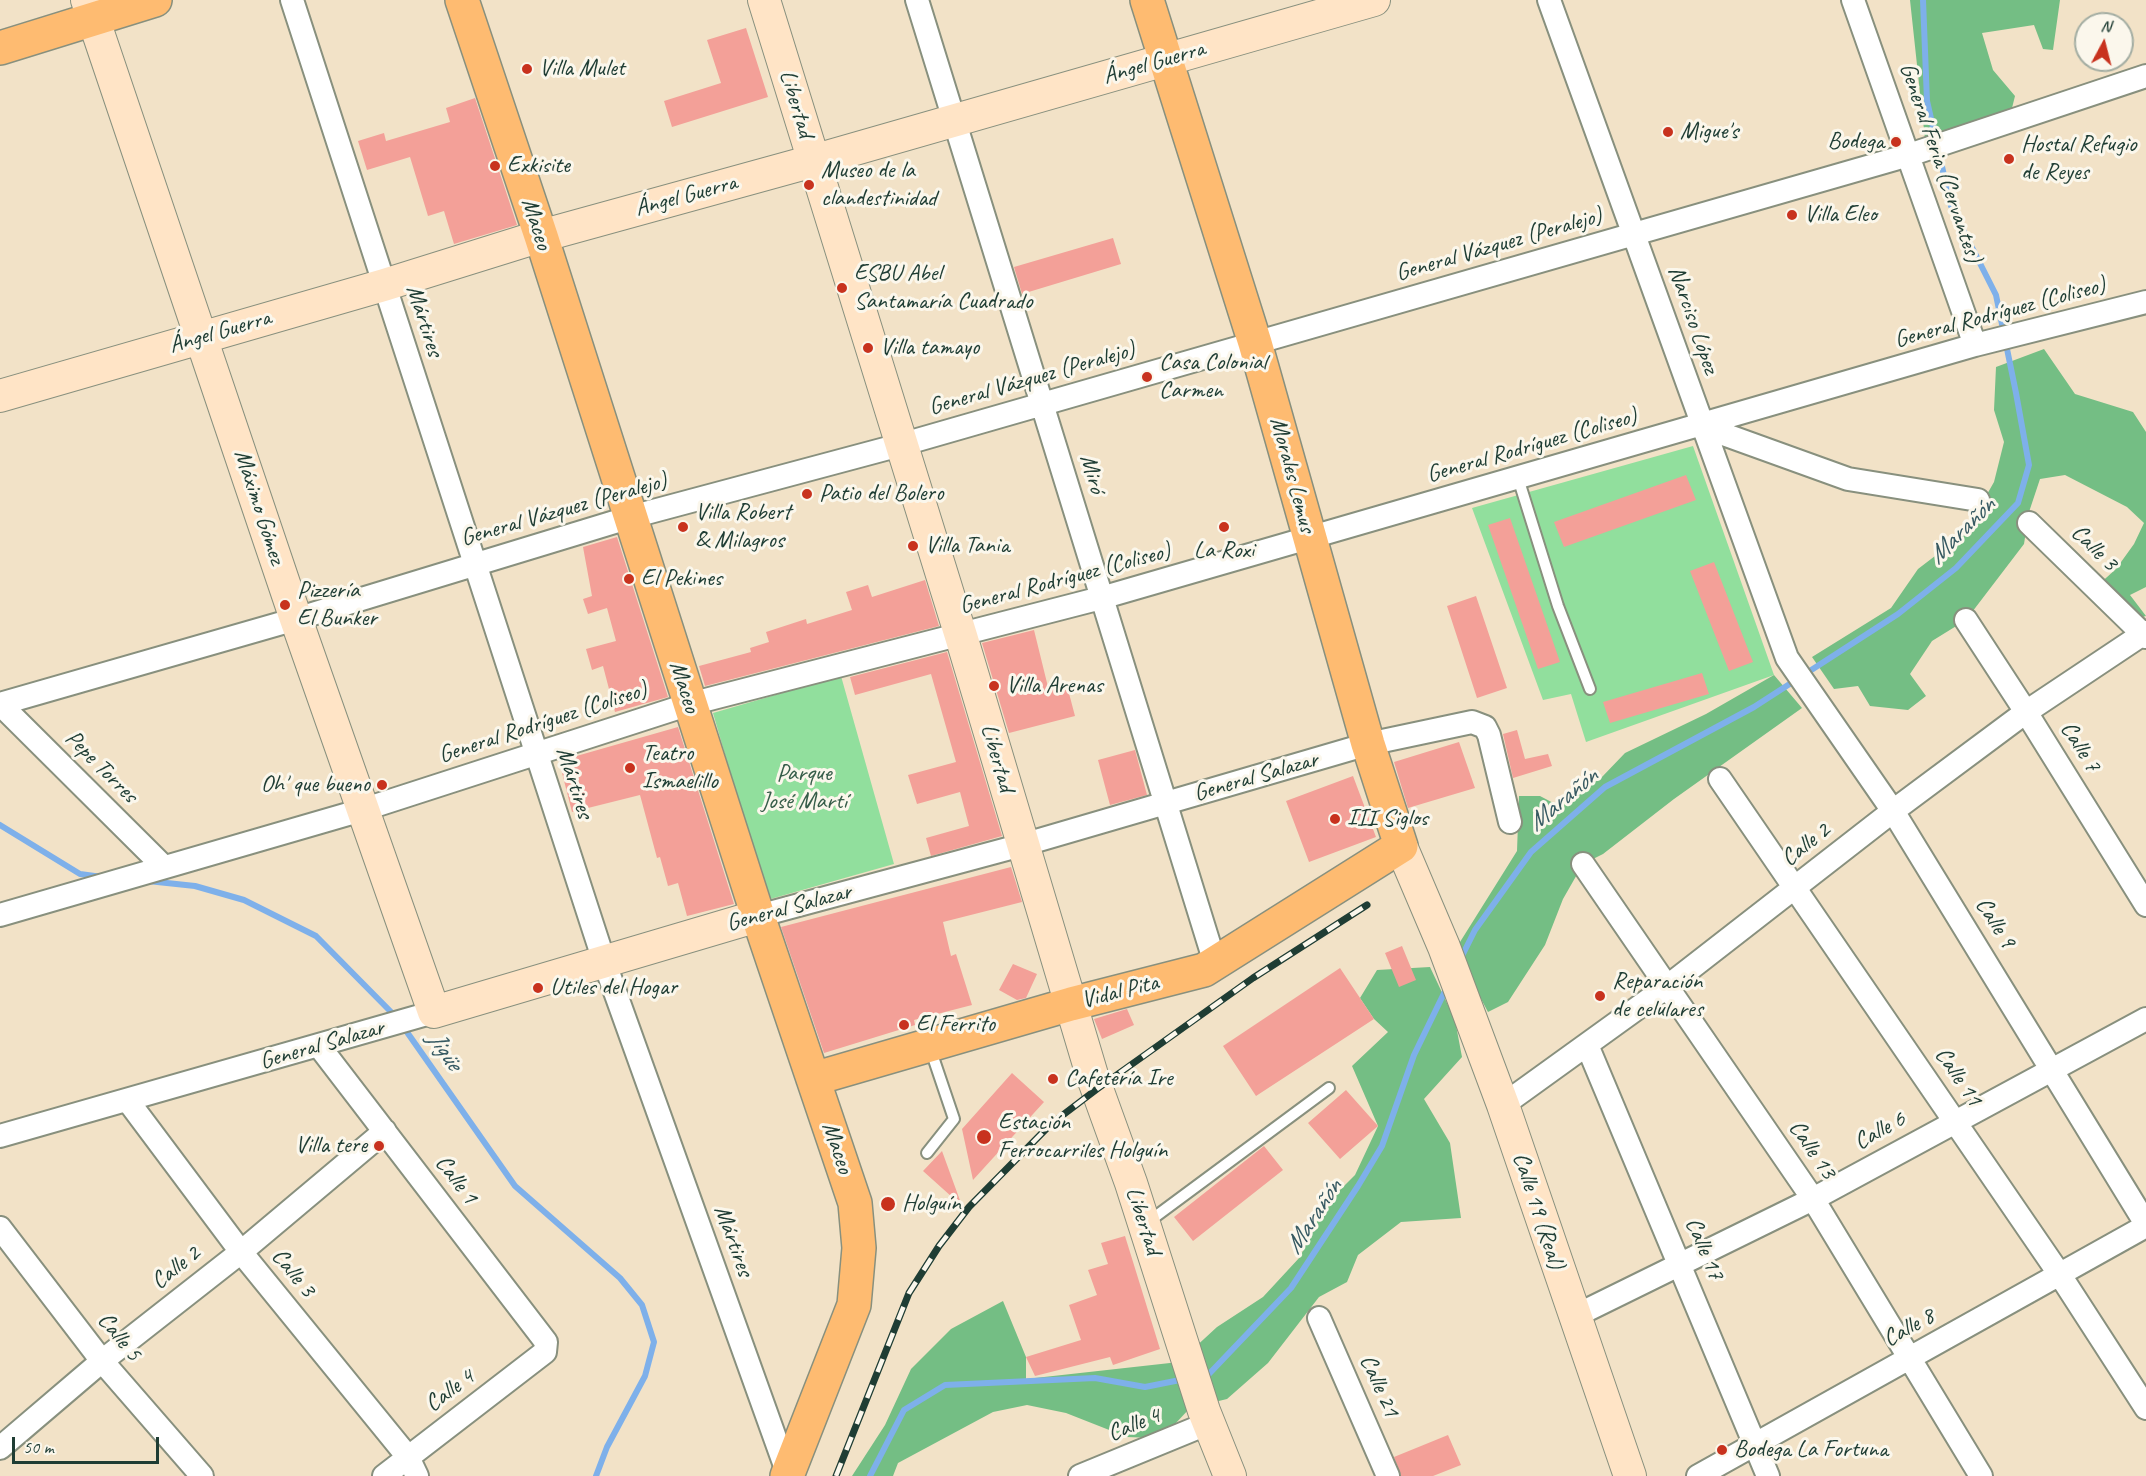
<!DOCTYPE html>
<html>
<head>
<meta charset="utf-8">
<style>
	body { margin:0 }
	#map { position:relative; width:2146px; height:1476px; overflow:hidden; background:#f2e2c7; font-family:Caveat,sans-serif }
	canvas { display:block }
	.north { position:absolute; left:2074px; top:12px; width:60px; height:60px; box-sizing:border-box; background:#fbf7ec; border:2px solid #a3ada2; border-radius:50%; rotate:7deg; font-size:16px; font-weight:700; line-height:24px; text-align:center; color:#1f3d34 }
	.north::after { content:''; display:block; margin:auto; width:21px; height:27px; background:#c8321e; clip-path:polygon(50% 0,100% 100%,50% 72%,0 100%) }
	.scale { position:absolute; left:12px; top:1437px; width:147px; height:27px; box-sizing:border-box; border:3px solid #1f3d34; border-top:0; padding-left:8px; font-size:18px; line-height:21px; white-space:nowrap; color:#1f3d34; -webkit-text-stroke:4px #fbf7ec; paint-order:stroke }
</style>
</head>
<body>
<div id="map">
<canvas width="2146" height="1476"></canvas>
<div class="north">N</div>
<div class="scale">50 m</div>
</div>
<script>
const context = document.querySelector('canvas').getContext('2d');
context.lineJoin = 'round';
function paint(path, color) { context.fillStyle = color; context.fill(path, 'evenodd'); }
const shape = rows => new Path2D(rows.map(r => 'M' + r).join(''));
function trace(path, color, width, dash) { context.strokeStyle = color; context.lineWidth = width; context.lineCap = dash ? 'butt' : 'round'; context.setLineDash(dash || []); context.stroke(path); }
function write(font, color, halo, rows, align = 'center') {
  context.font = font + ' Caveat,sans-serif'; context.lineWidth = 6; context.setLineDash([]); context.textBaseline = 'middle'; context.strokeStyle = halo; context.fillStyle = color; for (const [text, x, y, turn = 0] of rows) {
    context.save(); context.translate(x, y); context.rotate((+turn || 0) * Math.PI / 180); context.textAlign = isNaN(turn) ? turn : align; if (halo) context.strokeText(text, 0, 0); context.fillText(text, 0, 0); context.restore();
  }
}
const green = shape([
	[1693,446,1774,675,1586,742,1571,694,1543,700,1472,508],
	[841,676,894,864,767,900,713,713]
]);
const forest = shape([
	[1910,0,2060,0,2053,50,2043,49,2034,25,1982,33,1993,70,2015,96,2011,112,1925,139],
	[2044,349,2075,394,2133,412,2146,432,2146,587,2130,595,2146,616,2117,624,2087,595,2116,569,2134,544,2144,523,2127,507,2065,475,2040,479,2029,512,2024,544,1966,620,1932,641,1910,674,1926,696,1908,710,1870,706,1858,686,1834,689,1812,657,1891,608,1918,569,1965,533,1994,482,2004,442,1994,410,1996,367],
	[1774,675,1802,708,1674,799,1603,854,1583,864,1563,899,1545,945,1508,1002,1488,1012,1455,950,1517,851,1519,796,1540,796,1559,806,1601,778,1625,753,1706,714],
	[1430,967,1455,1020,1462,1057,1424,1099,1450,1143,1461,1218,1401,1222,1358,1255,1347,1282,1319,1297,1268,1363,1227,1399,1190,1408,1175,1424,1153,1438,1127,1437,1066,1413,1027,1405,993,1412,898,1463,893,1476,852,1476,885,1425,911,1369,951,1329,1003,1301,1026,1357,1026,1379,1179,1362,1217,1327,1263,1297,1300,1257,1324,1206,1355,1175,1378,1126,1352,1066,1388,1032,1374,1019,1360,998,1377,970]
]);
const stream = shape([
	[0,825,80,874,102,877],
	[148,881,195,886,244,900,316,936,396,1017],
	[1460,960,1475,930,1531,852,1605,787,1754,707,1898,614,1956,568,2018,503,2029,465,2016,393,1996,295,1951,206,1927,101,1923,0],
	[402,1025,515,1186,620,1278,642,1305,654,1342,645,1376,607,1447,596,1476],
	[1201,1376,1208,1375,1291,1288,1358,1186,1382,1146,1414,1055,1448,985],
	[870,1476,904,1410,945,1385,1095,1378,1145,1387,1185,1379]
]);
const building = shape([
	[746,28,768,97,672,127,664,101,721,83,707,40],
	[475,98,517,225,454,244,444,211,428,216,410,157,367,170,358,141,384,133,386,141,450,122,446,108],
	[1113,238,1121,264,1022,294,1014,267],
	[1686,475,1696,500,1564,547,1554,522],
	[1510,518,1560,662,1538,669,1488,525],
	[617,537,668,697,615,712,603,666,592,670,586,649,616,641,607,608,588,614,583,599,592,596,583,547],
	[1714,562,1753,662,1729,671,1690,571],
	[925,580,939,626,705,686,699,666,751,652,750,648,769,642,766,632,806,619,807,624,852,610,846,592,868,585,872,597],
	[1476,596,1507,688,1477,698,1447,606],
	[1034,630,1048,687,1066,682,1075,716,1009,733,982,643],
	[947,652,1002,836,931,856,926,838,969,826,960,792,917,804,908,775,956,762,931,674,855,695,850,677],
	[1702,673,1709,694,1610,723,1603,702],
	[678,727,734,904,687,916,678,883,668,886,660,857,657,858,640,795,572,812,559,761],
	[1517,730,1525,759,1548,754,1552,766,1513,778,1503,734],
	[1459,742,1475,788,1408,808,1394,762],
	[1135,750,1147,795,1110,805,1098,760],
	[1353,776,1376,837,1309,862,1286,801],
	[1011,867,1022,902,943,922,951,956,956,954,972,1005,914,1020,915,1025,824,1053,781,927],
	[1402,946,1416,980,1399,987,1385,953],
	[1013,964,1037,974,1026,998,1017,1000,999,990],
	[1340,968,1374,1019,1256,1096,1223,1046],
	[1127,1009,1134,1025,1102,1039,1094,1019],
	[1012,1073,1044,1102,973,1180,962,1129],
	[1346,1090,1378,1126,1340,1159,1308,1123],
	[1264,1146,1283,1170,1193,1241,1174,1217],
	[942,1151,962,1206,923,1171],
	[1125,1236,1160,1349,1113,1365,1110,1357,1035,1376,1026,1357,1081,1340,1069,1305,1097,1295,1088,1270,1108,1264,1101,1243],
	[1448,1435,1461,1465,1433,1476,1401,1476,1394,1457]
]);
const lane = shape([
	[1518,478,1558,606,1590,689],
	[927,1153,954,1119,930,1048],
	[1148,1222,1329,1088]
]);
const street = shape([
	[292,0,604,961,788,1474],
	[917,0,1215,963],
	[1549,0,1787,658,1893,811,2146,1224],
	[1853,0,1975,345],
	[1701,426,1848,479,1978,500],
	[2029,523,2146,637],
	[1966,620,2026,712,2146,905],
	[0,704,296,619,631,517,900,445,1909,155,2146,76],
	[0,704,164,867],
	[1720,779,2060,1275,2146,1408],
	[1583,864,1813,1199,1981,1476],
	[0,915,362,810,690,704,1101,598,1975,345,2146,302],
	[758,916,1022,845,1368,744,1472,722,1485,727,1489,735,1510,822],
	[1587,1045,1768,1476],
	[319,1046,546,1342,545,1352,384,1476],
	[128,1101,241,1252,408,1457,417,1476],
	[1503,1105,1668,986,1893,811,2026,712,2146,632],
	[0,1136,434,1012],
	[0,1228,102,1361,202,1476],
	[1573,1317,1813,1199,2146,1019],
	[1319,1318,1388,1476],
	[0,1448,102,1361,241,1252,385,1131],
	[1080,1476,1209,1423],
	[1698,1476,2146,1226]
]);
const secondary = shape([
	[87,0,296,619,434,1012,758,916],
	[764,0,961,636,1092,1075,1131,1183,1204,1411,1230,1476],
	[0,396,384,285,541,236,813,161,1374,0],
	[1401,846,1444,947,1503,1105,1630,1476]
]);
const primary = shape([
	[462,0,541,236,758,916,855,1203,859,1248,854,1305,787,1476],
	[0,48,155,0],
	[813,1079,1071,1004,1204,970,1401,846,1368,744,1255,343,1147,0]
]);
const rail = shape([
	[836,1476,909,1293,939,1246,969,1207,1051,1124,1097,1089,1253,978,1367,905]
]);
const markers = [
	[527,69,6,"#c8321e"],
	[1668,132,6,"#c8321e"],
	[1896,142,6,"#c8321e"],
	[2009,159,6,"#c8321e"],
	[495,166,6,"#c8321e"],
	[809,185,6,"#c8321e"],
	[1792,215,6,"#c8321e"],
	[842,288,6,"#c8321e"],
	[868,348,6,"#c8321e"],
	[1147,377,6,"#c8321e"],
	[807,494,6,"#c8321e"],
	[683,527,6,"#c8321e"],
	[1224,527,6,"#c8321e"],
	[913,546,6,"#c8321e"],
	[629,579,6,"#c8321e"],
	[285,605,6,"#c8321e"],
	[994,686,6,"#c8321e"],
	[630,768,6,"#c8321e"],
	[382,785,6,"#c8321e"],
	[1335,819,6,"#c8321e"],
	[538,988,6,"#c8321e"],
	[1600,996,6,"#c8321e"],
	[904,1025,6,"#c8321e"],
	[1053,1079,6,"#c8321e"],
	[984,1137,8,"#c8321e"],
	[379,1146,6,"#c8321e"],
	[888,1204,8,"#c8321e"],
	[1722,1450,6,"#c8321e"]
];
const streetNames = [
	["Ángel Guerra",1154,63,-16],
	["Libertad",796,104,73],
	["General Feria (Cervantes)",1940,163,71],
	["Ángel Guerra",686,196,-15],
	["Maceo",536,224,72],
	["General Vázquez (Peralejo)",1499,245,-16],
	["General Rodríguez (Coliseo)",2000,313,-15],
	["Narciso López",1693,320,71],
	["Mártires",424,321,72],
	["Ángel Guerra",220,332,-16],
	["General Vázquez (Peralejo)",1032,379,-16],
	["General Rodríguez (Coliseo)",1532,446,-16],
	["Miró",1092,474,74],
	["Morales Lemus",1292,475,75],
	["Máximo Gómez",259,507,72],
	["General Vázquez (Peralejo)",564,510,-16],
	["Calle 3",2094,548,45],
	["General Rodríguez (Coliseo)",1065,579,-15],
	["Maceo",684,687,72],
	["General Rodríguez (Coliseo)",543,723,-18],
	["Calle 7",2080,747,58],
	["Libertad",997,758,74],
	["Pepe Torres",101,767,45],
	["General Salazar",1256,777,-16],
	["Mártires",574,783,72],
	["Calle 2",1806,845,-38],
	["General Salazar",789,908,-15],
	["Calle 9",1995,923,58],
	["Vidal Pita",1120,992,-14],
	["General Salazar",322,1045,-16],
	["Calle 11",1958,1077,56],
	["Calle 6",1880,1131,-29],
	["Maceo",837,1148,71],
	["Calle 13",1812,1150,56],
	["Calle 1",456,1180,53],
	["Calle 19 (Real)",1538,1211,72],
	["Libertad",1143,1221,72],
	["Mártires",733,1241,70],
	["Calle 17",1704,1249,67],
	["Calle 2",176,1268,-38],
	["Calle 3",293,1273,51],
	["Calle 8",1909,1328,-29],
	["Calle 5",119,1337,51],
	["Calle 21",1379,1386,66],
	["Calle 4",450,1391,-37],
	["Calle 4",1134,1425,-22]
];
const poiNames = [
	["Villa Mulet",539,69],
	["Migue's",1680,132],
	["Bodega",1884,142,"right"],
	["Hostal Refugio",2021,145],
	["de Reyes",2021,173],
	["Exkisite",507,166],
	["Museo de la",821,171],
	["clandestinidad",821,199],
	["Villa Eleo",1804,215],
	["ESBU Abel",854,274],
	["Santamaría Cuadrado",854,302],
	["Villa tamayo",880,348],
	["Casa Colonial",1159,363],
	["Carmen",1159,391],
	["Patio del Bolero",819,494],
	["Villa Robert",695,513],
	["& Milagros",695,541],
	["Villa Tania",925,546],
	["La Roxi",1224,551,"center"],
	["El Pekines",641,579],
	["Pizzería",297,591],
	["El Bunker",297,619],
	["Villa Arenas",1006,686],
	["Teatro",642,754],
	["Ismaelillo",642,782],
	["Oh' que bueno",370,785,"right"],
	["III Siglos",1347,819],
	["Reparación",1612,982],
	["de celulares",1612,1010],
	["Utiles del Hogar",550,988],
	["El Ferrito",916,1025],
	["Cafetería Ire",1065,1079],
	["Estación",998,1123],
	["Ferrocarriles Holguín",998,1151],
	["Villa tere",367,1146,"right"],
	["Holguín",902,1204],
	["Bodega La Fortuna",1734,1450]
];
const parkNames = [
	["Parque",804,774],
	["José Martí",804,802]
];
const waterNames = [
	["Marañón",1962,531,-45],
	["Marañón",1563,800,-40],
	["Jigüe",444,1051,55],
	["Marañón",1314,1217,-57]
];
paint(green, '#91df9d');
paint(forest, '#74be84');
trace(stream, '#7eb0ea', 6);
paint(building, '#f3a098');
trace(lane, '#88907e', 14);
trace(street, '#88907e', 26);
trace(secondary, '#88907e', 34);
trace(primary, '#88907e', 36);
trace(lane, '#fff', 10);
trace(street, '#fff', 22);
trace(secondary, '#ffe4c6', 32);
trace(primary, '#febb71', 33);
trace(rail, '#1f3d34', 7);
trace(rail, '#fbf7ec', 4.5, [14]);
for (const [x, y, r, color] of markers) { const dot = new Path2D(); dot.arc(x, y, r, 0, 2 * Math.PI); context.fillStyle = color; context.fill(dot); trace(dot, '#fbf7ec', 2); }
write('24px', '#1f3d34', '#fbf7ec', streetNames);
write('24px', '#1f3d34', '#fbf7ec', poiNames, 'left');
write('24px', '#365d49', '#fbf7ec', parkNames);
write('italic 26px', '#375a62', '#fbf7ec', waterNames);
</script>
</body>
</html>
